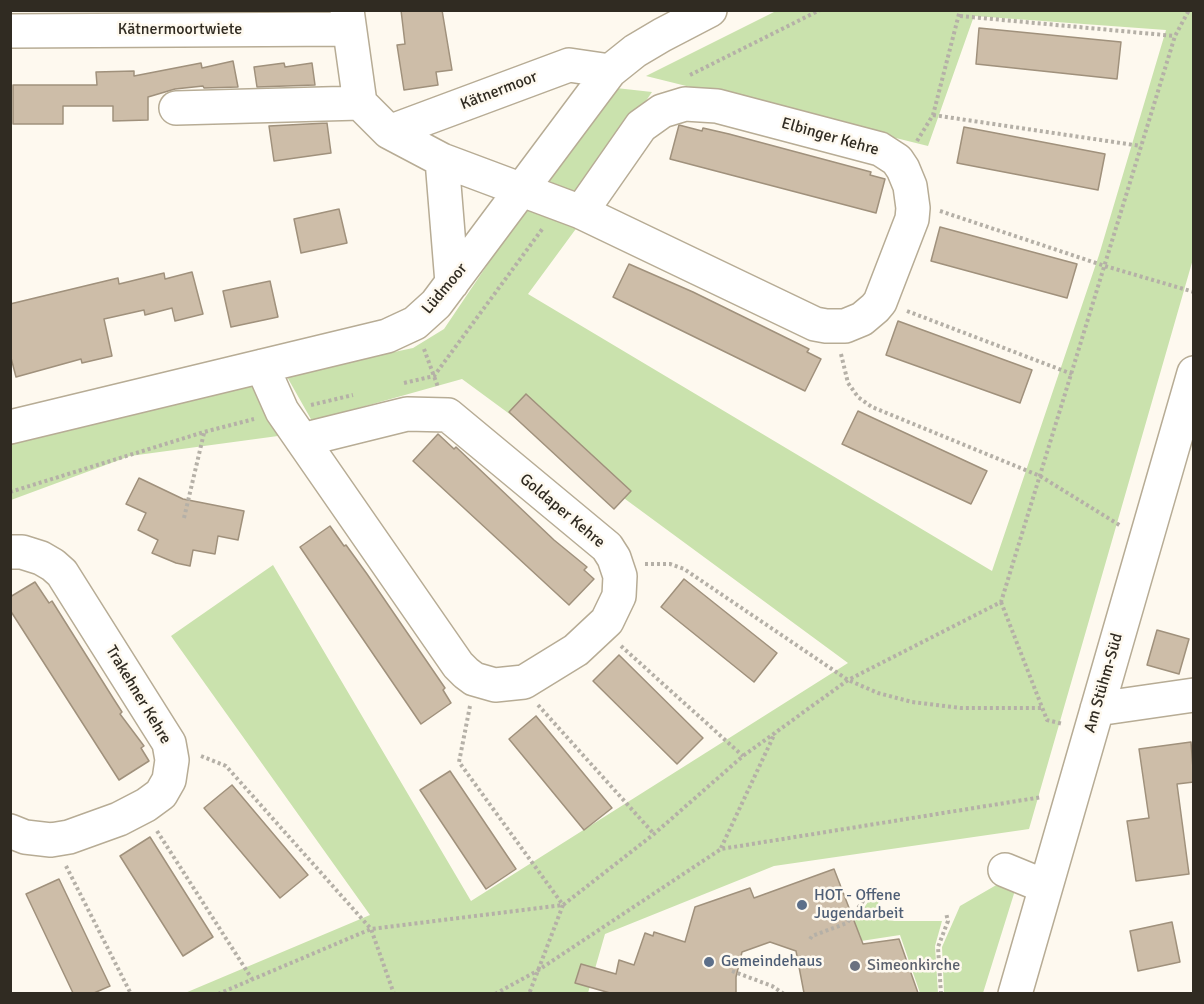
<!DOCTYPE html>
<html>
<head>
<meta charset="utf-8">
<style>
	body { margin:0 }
	#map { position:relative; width:1204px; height:1004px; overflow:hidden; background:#fef9ef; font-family:Signika,sans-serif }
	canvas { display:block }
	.frame { position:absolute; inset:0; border:12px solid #302b22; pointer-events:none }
</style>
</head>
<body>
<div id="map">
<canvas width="1204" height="1004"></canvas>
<div class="frame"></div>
</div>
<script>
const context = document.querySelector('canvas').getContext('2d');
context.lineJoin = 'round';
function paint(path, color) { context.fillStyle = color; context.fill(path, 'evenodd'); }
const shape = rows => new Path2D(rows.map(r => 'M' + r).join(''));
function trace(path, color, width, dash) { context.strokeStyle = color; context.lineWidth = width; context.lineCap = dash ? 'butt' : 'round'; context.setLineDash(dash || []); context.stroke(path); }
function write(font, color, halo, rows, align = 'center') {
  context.font = font + ' Signika,sans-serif'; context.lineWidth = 5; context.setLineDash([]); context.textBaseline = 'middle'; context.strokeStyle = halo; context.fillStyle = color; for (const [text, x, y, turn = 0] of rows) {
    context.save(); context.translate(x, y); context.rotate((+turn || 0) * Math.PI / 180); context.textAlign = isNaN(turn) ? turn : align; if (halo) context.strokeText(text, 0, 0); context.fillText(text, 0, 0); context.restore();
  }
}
const green = shape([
	[776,11,1193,11,1193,259,1029,829,774,866,605,934,588,993,185,993,370,915,171,636,273,565,471,901,848,663,462,379,312,421,286,375,413,348,444,329,531,200,578,226,528,294,992,571,1099,255,1166,30,974,16,928,146,646,76],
	[616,88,652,92,577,203,542,183],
	[260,383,278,436,130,456,11,500,11,442],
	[1005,880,1017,884,983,993,944,993,942,947,960,906],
	[880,897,877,908,880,917,894,921,942,921,935,946,938,993,920,993,900,935,861,941,860,934,851,936,853,924,870,899]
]);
const building = shape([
	[401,10,442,10,452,70,436,72,438,85,404,90,397,45,405,44,401,10],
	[979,28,1121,42,1117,79,976,64,979,28],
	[233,61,238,87,204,88,203,86,175,89,148,97,148,120,113,121,113,106,63,106,63,124,13,124,13,85,97,85,96,72,134,71,134,76,201,63,202,68,233,61],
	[284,63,285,67,312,63,315,85,257,87,254,67,284,63],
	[327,123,331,153,274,161,269,126,327,123],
	[679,125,702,131,703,128,729,134,871,172,870,175,885,179,876,213,670,159,679,125],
	[964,127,1105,154,1098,190,957,163,964,127],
	[339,209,347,243,301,253,294,219,339,209],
	[940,227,1077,264,1067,298,931,261,940,227],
	[629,264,693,292,809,349,807,352,821,359,805,391,613,297,629,264],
	[192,272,203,314,175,321,172,308,145,315,144,310,104,319,112,356,82,363,81,359,16,377,10,354,10,304,118,278,119,284,164,273,165,279,192,272],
	[270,281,278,317,231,327,223,291,270,281],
	[898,321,1032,370,1020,403,886,355,898,321],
	[526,394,631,491,614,509,509,412,526,394],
	[858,411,987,471,971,504,842,444,858,411],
	[438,434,454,449,456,447,554,540,587,567,584,570,594,579,569,605,413,461,438,434],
	[139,478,183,499,244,511,238,540,218,536,215,554,193,550,190,566,176,563,152,553,158,540,138,530,146,513,126,504,139,478],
	[330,526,344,546,346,545,367,574,445,688,443,690,451,703,421,724,300,547,330,526],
	[684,579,777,653,754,682,661,607,684,579],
	[35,582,49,603,52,601,113,698,122,712,120,714,144,746,141,748,149,761,119,780,10,610,10,597,35,582],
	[1157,630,1189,639,1179,674,1147,665,1157,630],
	[619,655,703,738,677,764,593,681,619,655],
	[536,716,612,808,584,830,509,739,536,716],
	[1191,742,1194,782,1177,784,1189,874,1136,881,1127,821,1149,818,1139,749,1191,742],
	[450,771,516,869,486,889,420,790,450,771],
	[232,785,308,875,280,898,204,808,232,785],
	[150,837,213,937,183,956,120,856,150,837],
	[834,869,863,944,899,939,918,993,804,993,796,951,770,942,742,952,736,977,736,993,610,993,575,983,581,964,616,974,619,960,634,965,645,933,653,936,654,932,685,942,695,907,750,888,754,898,834,869],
	[59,879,110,986,94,993,73,993,26,894,59,879],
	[1172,922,1180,962,1138,971,1130,931,1172,922]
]);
const path = shape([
	[960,16,1175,36],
	[690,75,820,10],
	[933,115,1141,146],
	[917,141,933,115,960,10],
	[940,211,1105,266,1194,292],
	[907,311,1072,374],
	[424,349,438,387],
	[841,354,848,383,858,397,872,407,1040,476,1121,526],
	[404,383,434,376,543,228],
	[311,405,353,395],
	[10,492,204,432,254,419],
	[184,518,204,433],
	[645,564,670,564,684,569,848,680,878,693,912,702,961,708,1043,708],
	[1001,602,1047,720,1063,724],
	[621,646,743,756],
	[538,705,654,834],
	[470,706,459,762,563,905,529,994],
	[201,756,226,766,371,929,394,994],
	[157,831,252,979],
	[721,848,775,733],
	[66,866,131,994],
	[810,939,812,936,847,923,866,897],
	[732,971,772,986,784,994],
	[218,994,371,929,563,905,654,834,743,756,848,680,1001,602,1175,36,1189,10],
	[495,994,537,971,721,849,1042,797],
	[941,994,938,947,948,921,946,913]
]);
const minor = shape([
	[347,10,360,103,389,132,442,160,581,212,815,324,826,326,845,326,862,319,875,308,880,302,912,219,913,208,910,186,903,169,897,160,880,149,717,106,685,104,662,111,641,126,581,212],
	[10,31,349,29],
	[176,108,360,103],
	[389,132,569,65,610,71],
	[442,160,452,283],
	[262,366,282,411,458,665,466,673,474,679,495,685,524,682,576,650,607,621,619,596,620,576,614,558,607,547,448,415,407,414,302,440],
	[10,427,387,336,415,323,436,304,610,71,635,51,662,35,710,10],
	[10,552,22,552,41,558,53,565,62,573,169,743,172,760,169,780,161,794,146,805,119,819,69,837,51,840,25,837,10,831],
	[1097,709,1194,695],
	[1005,870,1044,886],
	[1015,994,1194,373]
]);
const markers = [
	[802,905,6,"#5c6f8a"],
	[709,962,6,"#5c6f8a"],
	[855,966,6,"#6b7280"]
];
const streetNames = [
	["Kätnermoortwiete",180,30],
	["Kätnermoor",499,91,-21],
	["Elbinger Kehre",830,137,16],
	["Lüdmoor",445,289,-50],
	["Goldaper Kehre",562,511,40],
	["Am Stühm-Süd",1104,683,-74],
	["Trakehner Kehre",138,695,59]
];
const serviceNames = [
	["HOT - Offene",814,896],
	["Jugendarbeit",814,914],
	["Gemeindehaus",721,962]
];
const worshipNames = [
	["Simeonkirche",867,966]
];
paint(green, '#cae2ad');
paint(building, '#cdbda8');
trace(building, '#a0917c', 1.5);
trace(minor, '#b7ac95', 36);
trace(path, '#b5b0a7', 4, [3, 3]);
trace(minor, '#fff', 33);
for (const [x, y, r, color] of markers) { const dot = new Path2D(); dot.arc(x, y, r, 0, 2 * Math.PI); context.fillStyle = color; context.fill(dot); trace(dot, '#fef9ef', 2); }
write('16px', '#302b22', '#fef9ef', streetNames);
write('16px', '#4e5e75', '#fef9ef', serviceNames, 'left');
write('16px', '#5b616d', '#fef9ef', worshipNames, 'left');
</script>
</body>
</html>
